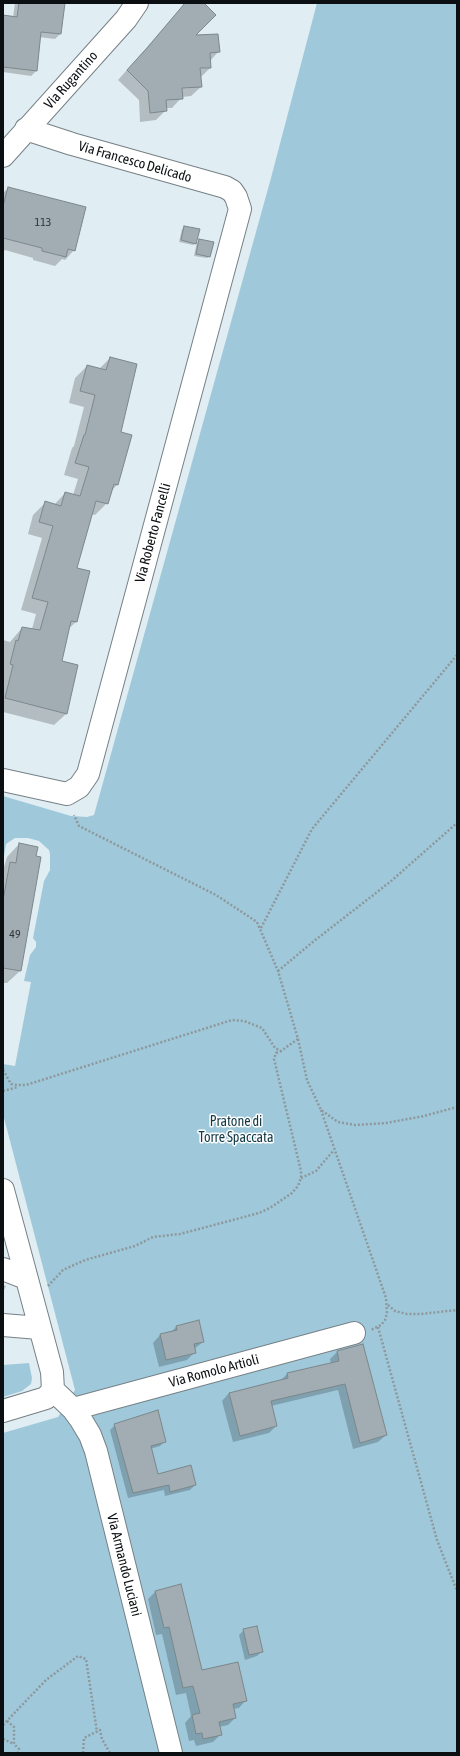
<!DOCTYPE html>
<html>
<head>
<meta charset="utf-8">
<style>
	body { margin:0 }
	#map { position:relative; width:460px; height:1756px; overflow:hidden; background:#e0edf2; font-family:"Asap Condensed",sans-serif }
	canvas { display:block }
	.frame { position:absolute; inset:0; border:4px solid #0b0f11; pointer-events:none }
</style>
</head>
<body>
<div id="map">
<canvas width="460" height="1756"></canvas>
<div class="frame"></div>
</div>
<script>
const context = document.querySelector('canvas').getContext('2d');
context.lineJoin = 'round';
function paint(path, color) { context.fillStyle = color; context.fill(path, 'evenodd'); }
const shape = rows => new Path2D(rows.map(r => 'M' + r).join(''));
function trace(path, color, width, dash) { context.strokeStyle = color; context.lineWidth = width; context.lineCap = dash ? 'butt' : 'round'; context.setLineDash(dash || []); context.stroke(path); }
function write(font, color, halo, rows, align = 'center') {
  context.font = font + ' "Asap Condensed",sans-serif'; context.lineWidth = 3; context.setLineDash([]); context.textBaseline = 'middle'; context.strokeStyle = halo; context.fillStyle = color; for (const [text, x, y, turn = 0] of rows) {
    context.save(); context.translate(x, y); context.rotate((+turn || 0) * Math.PI / 180); context.textAlign = isNaN(turn) ? turn : align; if (halo) context.strokeText(text, 0, 0); context.fillText(text, 0, 0); context.restore();
  }
}
const green = shape([
	[317,3,457,3,457,1753,3,1753,3,1433,58,1417,75,1390,3,1114,3,1064,15,1066,31,982,24,981,30,955,36,947,36,942,33,938,44,881,50,870,50,854,49,850,39,841,28,838,15,838,6,844,3,862,3,796,71,816,87,817,94,815,271,178],
	[29,1363,32,1378,31,1384,22,1391,3,1397,3,1365]
]);
const shadow = shape([
	[15,3,64,3,60,34,55,39,39,37,36,71,31,76,3,72,3,16,13,17],
	[186,3,202,3,194,36,219,51,210,61,210,68,200,78,201,87,191,96,182,97,172,108,166,108,166,110,156,120,140,122,139,100,118,80],
	[8,188,74,250,65,260,62,259,55,266,33,260,33,258,5,250,3,252,3,193],
	[184,227,196,243,193,245,179,242,182,229],
	[200,240,210,256,207,258,194,256,197,242],
	[110,358,120,432,117,485,110,492,107,503,95,515,91,514,76,568,76,622,68,629,60,662,66,714,54,725,3,712,3,640,10,642,22,628,32,629,36,614,21,610,42,538,28,534,33,515,45,503,54,505,65,493,73,495,78,479,64,475,72,448,74,446,84,407,69,403,75,378,87,366,99,369],
	[19,844,20,971,7,983,3,983,3,870,7,857],
	[3,1285,6,1286,3,1292],
	[176,1327,203,1342,194,1349,195,1352,187,1360,159,1367,153,1343,160,1335,170,1333],
	[337,1352,386,1435,378,1442,353,1449,338,1390,271,1406,276,1426,269,1433,233,1442,222,1401,229,1393,280,1381,287,1374,331,1364,330,1359],
	[115,1425,165,1441,160,1446,150,1449,157,1475,195,1485,190,1490,165,1496,164,1490,128,1498,110,1430],
	[155,1592,201,1672,246,1700,239,1708,233,1709,235,1718,228,1725,219,1727,221,1734,213,1742,196,1746,194,1740,189,1741,185,1723,191,1716,186,1693,176,1695,162,1634,156,1635,148,1599],
	[244,1630,262,1651,257,1656,245,1660,239,1635]
]);
const building = shape([
	[19,3,65,3,61,34,41,32,37,71,3,67,3,15,17,17,19,3],
	[185,3,204,3,216,15,196,35,218,34,220,52,210,53,211,68,200,68,202,87,182,88,183,99,166,100,167,111,150,113,148,91,127,70,147,48,185,3],
	[8,187,86,207,75,251,68,249,66,257,42,251,42,248,3,238,3,206,8,187],
	[184,226,200,229,196,244,181,240,184,226],
	[199,239,214,242,210,257,196,254,199,239],
	[110,357,137,364,121,432,132,435,118,485,114,484,108,504,96,501,77,568,90,571,77,622,71,621,62,661,78,665,67,714,5,698,13,665,10,664,16,640,18,641,22,627,40,630,48,602,32,598,53,526,39,522,45,501,61,506,65,492,80,496,89,467,75,463,84,435,85,435,95,395,80,391,87,365,106,370,110,357],
	[19,843,38,847,36,856,41,857,21,971,3,968,3,900,10,862,16,863,19,843],
	[199,1320,204,1342,194,1344,196,1353,166,1360,160,1334,177,1330,176,1326,199,1320],
	[363,1344,387,1435,360,1443,345,1384,271,1401,277,1426,240,1436,229,1393,288,1378,287,1373,339,1361,337,1351,363,1344],
	[158,1410,166,1442,151,1446,158,1474,191,1465,196,1485,170,1492,169,1485,133,1493,114,1424,158,1410],
	[181,1584,202,1670,238,1662,247,1701,233,1704,236,1718,219,1722,222,1735,203,1739,202,1733,196,1734,192,1715,200,1713,193,1686,183,1688,169,1627,164,1628,155,1591,181,1584],
	[257,1626,263,1652,249,1655,243,1629,257,1626]
]);
const path = shape([
	[261,928,312,829,457,655],
	[278,971,314,941,390,882,457,823],
	[298,1039,307,1080,321,1110,338,1122,355,1125,386,1123,424,1116,457,1107],
	[3,1070,11,1084,17,1085,26,1085,232,1020,244,1021,262,1028,275,1048,281,1051,298,1039,278,971,257,922,216,895,79,826,74,815],
	[3,1091,18,1087],
	[321,1110,386,1298,387,1313,385,1320,381,1325,371,1330],
	[301,1178,316,1171,334,1150],
	[48,1286,63,1270,85,1260,135,1246,153,1237,180,1234,259,1213,270,1208,292,1193,298,1186,301,1178,301,1171,274,1059,276,1053,281,1051],
	[388,1305,395,1311,407,1314,421,1314,457,1310],
	[378,1327,437,1540,457,1591],
	[7,1721,14,1727,14,1744,19,1749,18,1753],
	[3,1725,46,1680,78,1656,86,1659,97,1732],
	[3,1739,14,1744],
	[83,1753,84,1738,100,1730,102,1739,110,1753]
]);
const minor = shape([
	[3,156,126,19,137,3],
	[3,780,67,794,79,787,88,774,240,209,236,197,232,191,225,187,72,144,26,129],
	[3,1190,52,1372,53,1390],
	[3,1269,26,1278],
	[3,1325,39,1328],
	[53,1390,73,1409,81,1420,90,1435,96,1451,171,1753],
	[73,1409,354,1333],
	[3,1411,46,1398,53,1390]
]);
const numberNames = [
	["113",43,222],
	["49",15,934]
];
const streetNames = [
	["Via Rugantino",71,80,-48],
	["Via Francesco Delicado",135,162,16],
	["Via Roberto Fancelli",153,533,-75],
	["Via Romolo Artioli",214,1371,-15],
	["Via Armando Luciani",124,1565,76]
];
const parkNames = [
	["Pratone di",236,1122],
	["Torre Spaccata",236,1138]
];
paint(green, '#9fc9da');
paint(shadow, '#0003');
paint(building, '#a1adb2');
trace(building, '#7b878b', 1);
trace(minor, '#768186', 24);
trace(path, '#8e979b', 2.5, [2, 2]);
trace(minor, '#fff', 22);
write('12px', '#303639', null, numberNames);
write('14px', '#0b0f11', '#fff', streetNames);
write('14px', '#103946', '#fff', parkNames);
</script>
</body>
</html>
